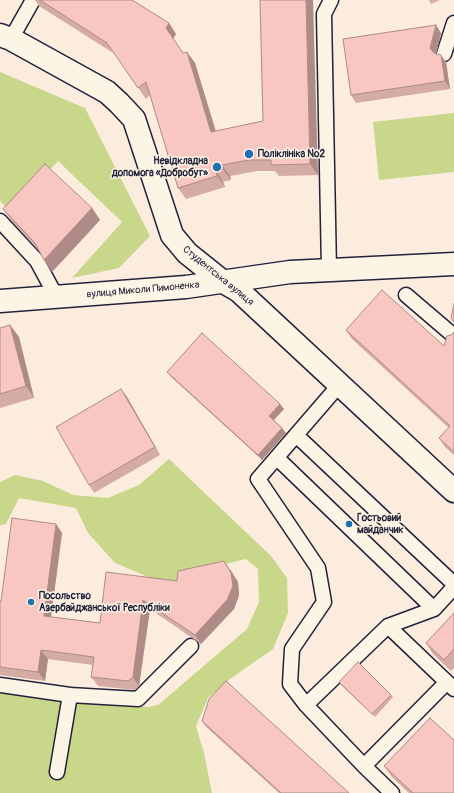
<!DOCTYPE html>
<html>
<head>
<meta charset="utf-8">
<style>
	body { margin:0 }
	canvas { display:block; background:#fbecde }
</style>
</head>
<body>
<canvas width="454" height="793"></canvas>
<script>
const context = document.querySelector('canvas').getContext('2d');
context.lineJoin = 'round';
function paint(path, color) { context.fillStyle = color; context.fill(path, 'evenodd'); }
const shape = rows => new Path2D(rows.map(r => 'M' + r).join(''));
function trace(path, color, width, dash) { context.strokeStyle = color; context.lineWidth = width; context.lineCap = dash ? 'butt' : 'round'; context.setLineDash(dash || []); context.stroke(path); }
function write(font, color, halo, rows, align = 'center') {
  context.font = font + ' Pangolin,sans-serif'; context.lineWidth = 3; context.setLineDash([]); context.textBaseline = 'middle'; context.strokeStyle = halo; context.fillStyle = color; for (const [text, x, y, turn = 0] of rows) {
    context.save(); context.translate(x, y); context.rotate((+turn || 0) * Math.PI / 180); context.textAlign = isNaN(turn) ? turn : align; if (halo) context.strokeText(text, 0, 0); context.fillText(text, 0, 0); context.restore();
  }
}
const green = shape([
	[0,72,85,108,150,236,119,268,72,278,122,222,58,161,10,212,0,201],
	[454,113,454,172,379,180,373,122],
	[169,459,271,556,287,578,288,613,273,649,230,679,208,698,196,726,204,753,212,793,0,793,0,692,148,707,158,705,247,629,259,602,258,569,246,559,221,565,172,587,115,563,88,533,76,508,19,498,6,524,0,525,0,482,15,475,43,481,73,495,108,498,139,485]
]);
const lane = shape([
	[11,39,33,0],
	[444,54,454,23],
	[0,221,37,261,57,298],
	[329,270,324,14,331,0],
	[406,295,454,336],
	[296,435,454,584],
	[277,458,434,609],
	[388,626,454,689],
	[447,682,364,766,306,705,388,626,434,609,454,587],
	[0,685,70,695,138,699,191,646],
	[306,705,290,684,292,649,324,602,318,568,258,479,340,384],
	[364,766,392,793],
	[57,772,70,695]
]);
const street = shape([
	[0,35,11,39,107,92,119,103,134,119,172,235,187,253,222,281,239,291,454,491],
	[0,301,186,287,290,272,454,264]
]);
const wall = shape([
	[35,0,132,0,169,23,176,34,173,39,183,53,187,52,195,63,216,131,263,121,260,0,318,175,279,176,275,171,257,171,230,176,231,180,223,182,225,187,186,199,178,188,150,95,146,99,115,54,39,6],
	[429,0,440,0,431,4],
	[441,33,436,54,446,62,450,89,356,103,351,95],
	[92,208,100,220,52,272,39,251,12,221,3,209],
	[10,325,19,337,34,398,0,408,0,328],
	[346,330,444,346,454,332,454,455,445,447,439,438,449,428,352,339],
	[167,372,280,404,284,409,274,420,282,428,286,433,262,460,171,377],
	[127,397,160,455,94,493,89,485],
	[56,524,62,533,51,617,100,623,177,581,231,570,238,582,239,595,234,609,201,644,150,609,139,686,135,690,98,686,91,677,93,665,48,659,45,681,0,675,0,601,1,601],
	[454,613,454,668,451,671,433,654,426,643],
	[339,682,391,695,393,697,375,717,341,685],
	[202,721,349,793,279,793,205,726],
	[384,766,454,793,409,793,392,777]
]);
const shadedWall = shape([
	[306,0,313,0,318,175,310,164],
	[169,23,176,34,173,39,166,28],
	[436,25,441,33,436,55,433,52,430,48],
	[187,52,195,63,219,143,211,132],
	[441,55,446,62,450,89,445,81],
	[222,165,230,176,231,180,223,169],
	[216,171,223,182,225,187,217,176],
	[92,208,100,220,52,272,44,260],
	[10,325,19,337,34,398,26,386],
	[121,389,127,397,160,455,155,447],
	[280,404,284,409,273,421,269,416],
	[282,428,286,433,262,460,258,455],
	[56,524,62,533,50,625,44,616],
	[224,561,238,582,239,595,234,609,201,644,195,635],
	[143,600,150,609,139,686,133,677],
	[41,650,48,659,45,681,38,672]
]);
const building = shape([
	[40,0,132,0,169,23,166,28,183,53,187,52,211,132,263,121,260,0,306,0,310,164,271,165,271,160,249,160,222,165,223,169,216,171,217,176,178,188,146,82,138,88,107,43,40,0],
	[436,25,430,48,433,52,436,54,441,55,445,81,351,95,343,39,436,25],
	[45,164,92,208,44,260,35,243,3,209,45,164],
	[382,290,444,346,447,336,451,335,454,332,454,452,439,438,450,426,346,330,382,290],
	[454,304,454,322,451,318,454,304],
	[10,325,26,386,0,394,0,328,10,325],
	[202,333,280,404,269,416,282,428,258,455,167,372,202,333],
	[121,389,155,447,89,485,56,427,121,389],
	[12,518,56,524,44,616,100,623,106,572,177,581,178,571,224,561,231,573,233,586,227,600,195,635,143,600,133,677,128,681,91,677,94,657,41,650,38,672,0,667,0,601,1,601,12,518],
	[454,613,454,649,444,660,426,643,454,613],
	[358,662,391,695,372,714,339,682,358,662],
	[226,681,349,793,281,793,202,721,209,699,226,681],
	[430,718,454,740,454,793,413,793,384,766,430,718]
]);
const markers = [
	[249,154,5,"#1f6fb2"],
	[217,167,5,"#1f6fb2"],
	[349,524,4,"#1f6fb2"],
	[31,602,4,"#1f6fb2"]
];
const poiNames = [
	["Поліклініка №2",258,154],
	["Невідкладна",208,161,"right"],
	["допомога «Добробут»",208,173,"right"],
	["Гостьовий",357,518],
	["майданчик",357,530],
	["Посольство",39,596],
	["Азербайджанської Республіки",39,608]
];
const streetNames = [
	["Студентська вулиця",218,276,39],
	["вулиця Миколи Пимоненка",143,290,-5]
];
paint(green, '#c8d78a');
trace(lane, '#22223b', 17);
trace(street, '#22223b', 25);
trace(lane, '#fcf5e5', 14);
trace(street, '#fcf5e5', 22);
paint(wall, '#d5aba6');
paint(shadedWall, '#ae8b87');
paint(building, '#f8c7c1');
trace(building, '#ae8b87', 1);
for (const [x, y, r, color] of markers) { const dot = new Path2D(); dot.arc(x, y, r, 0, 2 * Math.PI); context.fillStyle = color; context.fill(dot); trace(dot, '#fcf5e5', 1.5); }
write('bold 10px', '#22223b', '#fcf5e5', poiNames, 'left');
write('10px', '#22223b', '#fcf5e5', streetNames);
</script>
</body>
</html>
